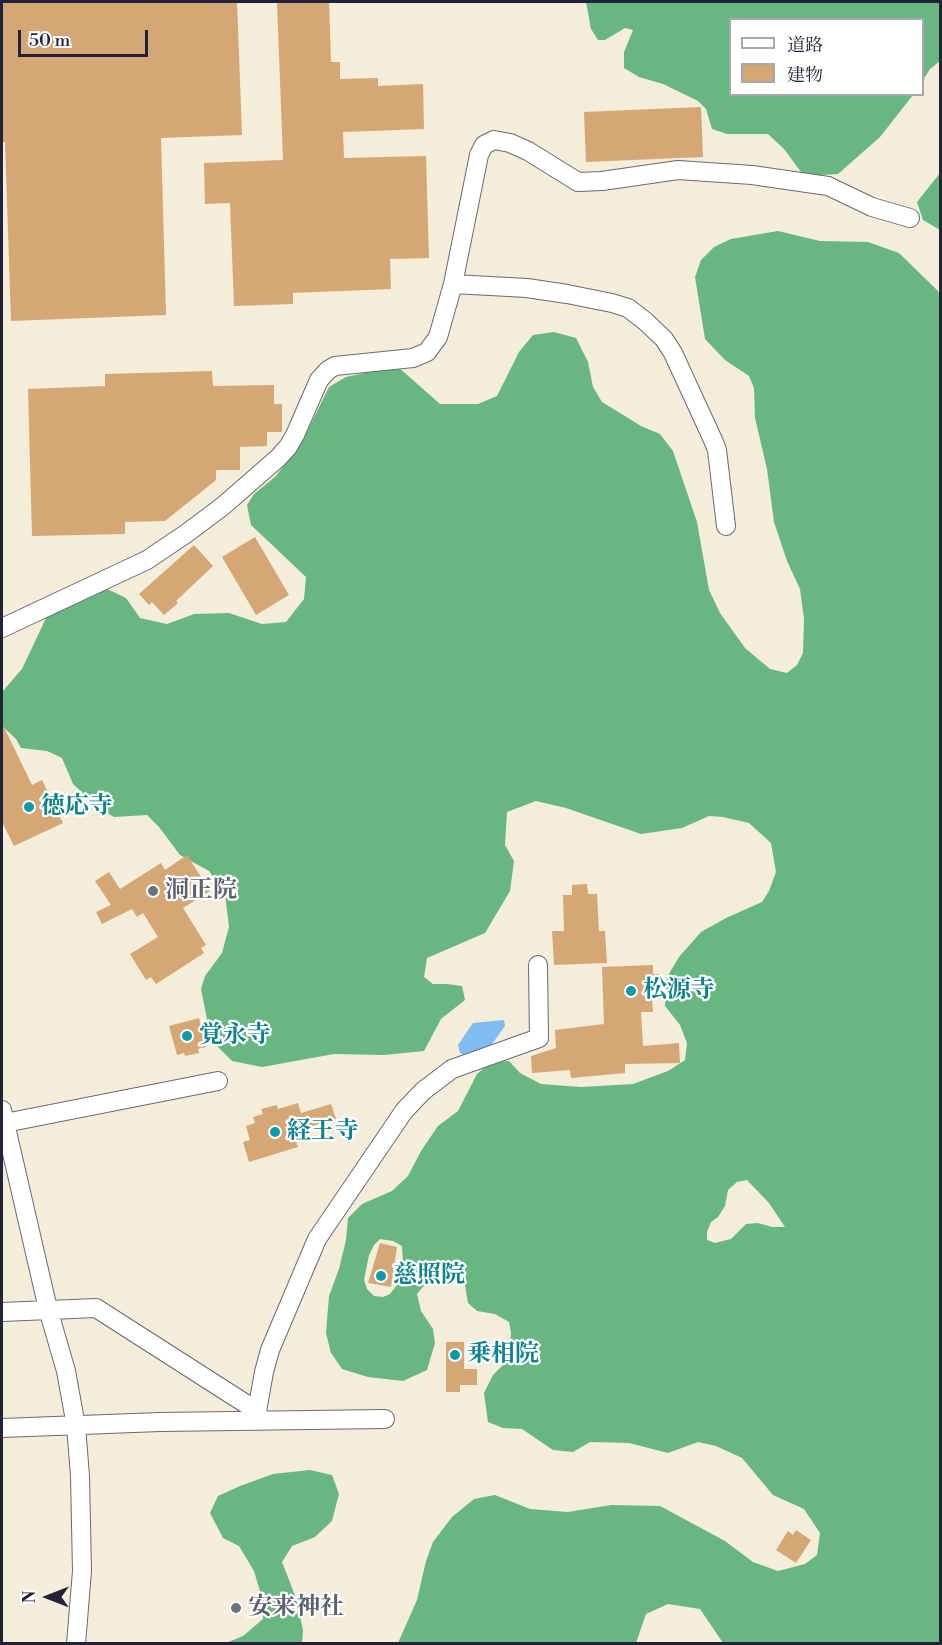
<!DOCTYPE html>
<html>
<head>
<meta charset="utf-8">
<style>
	body { margin:0 }
	#map { position:relative; width:942px; height:1645px; overflow:hidden; background:#f3edd9; font-family:"Libre Bodoni","Noto Serif JP",serif }
	canvas { display:block }
	.frame { position:absolute; inset:0; border:3px solid #22223b; pointer-events:none }
	.legend { position:absolute; left:729px; top:18px; width:195px; height:78px; box-sizing:border-box; background:#fff; border:2px solid #a7a7b1; margin:0; padding:8px 10px; list-style:none; font-size:18px; color:#22223b }
	.legend li { display:flex; align-items:center; gap:12px; height:30px }
	.legend b { width:30px; border:2px solid #a7a7b1 }
	.north { position:absolute; left:18px; top:1567px; width:60px; height:60px; -webkit-text-stroke:4px #fff; paint-order:stroke; rotate:270deg; font-size:16px; font-weight:700; line-height:24px; text-align:center; color:#22223b }
	.north::after { content:''; display:block; margin:auto; width:21px; height:27px; background:#22223b; clip-path:polygon(50% 0,100% 100%,50% 72%,0 100%) }
	.scale { position:absolute; left:18px; top:30px; width:130px; height:27px; box-sizing:border-box; border:3px solid #22223b; border-top:0; padding-left:8px; font-size:18px; line-height:21px; white-space:nowrap; color:#22223b; -webkit-text-stroke:4px #fff; paint-order:stroke }
</style>
</head>
<body>
<div id="map">
<canvas width="942" height="1645"></canvas>
<div class="frame"></div>
<ul class="legend">
<li><b style="height:8px;background:#fff"></b>道路</li>
<li><b style="height:16px;background:#d4a775"></b>建物</li>
</ul>
<div class="north">N</div>
<div class="scale">50 m</div>
</div>
<script>
const context = document.querySelector('canvas').getContext('2d');
context.lineJoin = 'round';
function paint(path, color) { context.fillStyle = color; context.fill(path, 'evenodd'); }
const shape = rows => new Path2D(rows.map(r => 'M' + r).join(''));
function trace(path, color, width, dash) { context.strokeStyle = color; context.lineWidth = width; context.lineCap = dash ? 'butt' : 'round'; context.setLineDash(dash || []); context.stroke(path); }
function write(font, color, halo, rows, align = 'center') {
  context.font = font + ' "Libre Bodoni","Noto Serif JP",serif'; context.lineWidth = 4.5; context.setLineDash([]); context.textBaseline = 'middle'; context.strokeStyle = halo; context.fillStyle = color; for (const [text, x, y, turn = 0] of rows) {
    context.save(); context.translate(x, y); context.rotate((+turn || 0) * Math.PI / 180); context.textAlign = isNaN(turn) ? turn : align; if (halo) context.strokeText(text, 0, 0); context.fillText(text, 0, 0); context.restore();
  }
}
const forest = shape([
	[586,2,940,2,940,61,930,69,923,80,922,20,730,20,730,94,913,95,880,137,838,174,804,176,784,149,768,134,727,134,712,129,706,109,698,101,663,84,639,77,624,68,624,52,633,30,625,28,605,40,598,40,591,29],
	[940,173,940,230,923,220,917,202],
	[778,231,820,241,868,242,899,253,938,291,940,296,940,1643,723,1643,700,1609,668,1604,646,1614,636,1643,398,1643,417,1600,426,1561,433,1542,452,1517,474,1499,495,1495,530,1509,568,1512,611,1505,660,1506,725,1541,753,1562,778,1571,805,1564,817,1555,820,1533,804,1509,773,1495,742,1458,716,1446,698,1442,668,1453,629,1443,590,1442,573,1452,553,1450,522,1429,503,1428,488,1422,484,1393,493,1375,509,1359,511,1333,509,1322,495,1314,477,1311,468,1303,465,1285,457,1276,445,1273,427,1282,417,1294,421,1311,433,1329,435,1343,427,1370,403,1381,368,1377,342,1369,331,1353,326,1333,329,1296,339,1269,346,1240,348,1218,362,1204,392,1191,408,1176,421,1151,438,1126,458,1111,477,1074,491,1062,509,1061,520,1073,541,1084,581,1087,633,1084,668,1071,685,1060,687,1043,680,1025,665,1006,667,977,679,957,701,932,726,918,762,902,769,891,776,872,771,843,749,823,723,817,709,816,682,828,641,834,566,808,536,801,507,812,505,845,514,861,510,891,485,933,427,958,424,977,433,984,447,984,462,986,465,1000,441,1019,424,1051,384,1055,334,1054,262,1067,232,1061,214,1043,208,1024,201,989,205,976,222,953,229,927,225,894,209,871,180,855,159,827,147,815,114,817,99,808,73,784,62,758,47,751,21,748,16,739,2,726,2,692,22,669,47,616,105,588,126,598,140,618,167,624,194,614,229,613,262,624,286,622,304,599,306,577,251,525,247,505,254,494,275,477,302,442,329,387,346,377,397,366,440,404,478,404,497,396,519,352,533,335,554,332,576,338,588,362,593,387,602,402,641,426,660,434,673,451,697,522,709,590,720,613,745,648,770,669,787,673,797,665,803,653,804,619,800,589,787,561,774,522,767,469,755,418,754,388,749,376,725,360,705,339,695,277,701,260,714,247,731,239],
	[747,1180,769,1203,785,1227,772,1227,758,1223,746,1224,731,1239,715,1243,707,1240,707,1232,711,1222,718,1217,725,1206,728,1190,737,1182],
	[380,1239,393,1241,402,1246,403,1263,396,1286,390,1294,383,1297,374,1296,367,1289,364,1280,369,1255,374,1245],
	[310,1470,332,1475,339,1494,332,1521,315,1537,292,1546,282,1562,296,1598,303,1630,302,1643,226,1643,243,1636,263,1619,262,1598,254,1571,239,1546,223,1538,210,1513,218,1496,240,1486,273,1474]
]);
const water = shape([
	[504,1020,505,1026,490,1047,466,1056,460,1053,458,1045,473,1023]
]);
const building = shape([
	[2,2,237,2,242,135,161,138,166,315,11,321,5,142,2,142],
	[277,2,329,2,331,62,340,62,340,79,378,78,378,86,423,84,424,129,343,132,344,158,426,156,429,258,390,259,391,289,293,293,293,304,234,306,230,203,205,204,204,163,283,160],
	[701,107,703,157,586,162,584,112],
	[212,371,213,386,274,385,274,404,282,404,282,432,267,432,267,446,240,447,240,470,216,470,216,480,165,521,125,522,125,534,32,536,28,389,105,386,105,374],
	[255,537,289,595,256,615,222,557],
	[194,545,213,566,176,601,178,603,164,615,152,602,149,605,139,594],
	[2,723,32,785,42,780,63,823,14,846,2,822],
	[187,855,210,891,183,908,206,945,201,948,204,953,156,984,151,977,146,980,130,954,158,937,143,913,137,917,132,909,102,924,96,912,111,905,95,881,109,872,120,889,161,863,165,870],
	[587,884,588,894,597,894,599,931,605,931,607,963,554,965,552,931,564,931,563,895,572,895,572,885],
	[653,965,653,974,659,974,659,999,652,999,653,1012,641,1012,643,1046,679,1043,680,1063,625,1064,625,1073,571,1078,570,1070,532,1073,531,1056,556,1048,555,1030,604,1024,602,967],
	[199,1018,206,1047,198,1049,199,1053,185,1056,184,1053,177,1055,169,1026],
	[298,1103,301,1113,331,1104,336,1119,302,1129,304,1136,295,1138,298,1147,249,1162,243,1142,250,1140,246,1126,255,1123,253,1117,263,1114,261,1109,277,1105,278,1109],
	[380,1243,397,1247,391,1287,368,1283],
	[446,1342,464,1342,464,1369,477,1369,477,1385,460,1385,460,1392,446,1392],
	[796,1530,811,1540,796,1563,776,1550,788,1531,793,1535]
]);
const street = shape([
	[453,284,479,155,484,145,494,140,510,143,528,151,578,182,602,181,678,170,752,175,828,186,872,207,910,218],
	[2,628,147,560,187,533,223,506,278,458,288,447,295,435,319,380,328,370,335,366,413,358,427,352,438,337,453,284,527,288,567,294,612,303,628,308,645,321,664,339,673,353,713,440,717,450,726,526],
	[2,1110,48,1309,66,1371,76,1426,80,1476,82,1571,76,1644],
	[5,1123,218,1081],
	[2,1312,96,1308,257,1411,261,1420],
	[257,1411,264,1372,270,1350,317,1239,404,1111,423,1091,452,1069,539,1038,538,965],
	[2,1428,160,1422,385,1419]
]);
const markers = [
	[29,807,6,"#0f9aa8"],
	[153,891,6,"#6b7280"],
	[631,991,6,"#0f9aa8"],
	[187,1036,6,"#0f9aa8"],
	[275,1132,6,"#0f9aa8"],
	[381,1276,6,"#0f9aa8"],
	[455,1355,6,"#0f9aa8"],
	[236,1608,6,"#6b7280"]
];
const cultureNames = [
	["徳応寺",41,807],
	["松源寺",643,991],
	["覚永寺",199,1036],
	["経王寺",287,1132],
	["慈照院",393,1276],
	["乗相院",467,1355]
];
const worshipNames = [
	["洞正院",165,891],
	["安来神社",248,1608]
];
paint(forest, '#69b780');
paint(water, '#7ebcf1');
paint(building, '#d4a775');
trace(street, '#6b6972', 20);
trace(street, '#fff', 18);
for (const [x, y, r, color] of markers) { const dot = new Path2D(); dot.arc(x, y, r, 0, 2 * Math.PI); context.fillStyle = color; context.fill(dot); trace(dot, '#fff', 2); }
write('bold 24px', '#0d838f', '#fff', cultureNames, 'left');
write('bold 24px', '#5b616d', '#fff', worshipNames, 'left');
</script>
</body>
</html>
